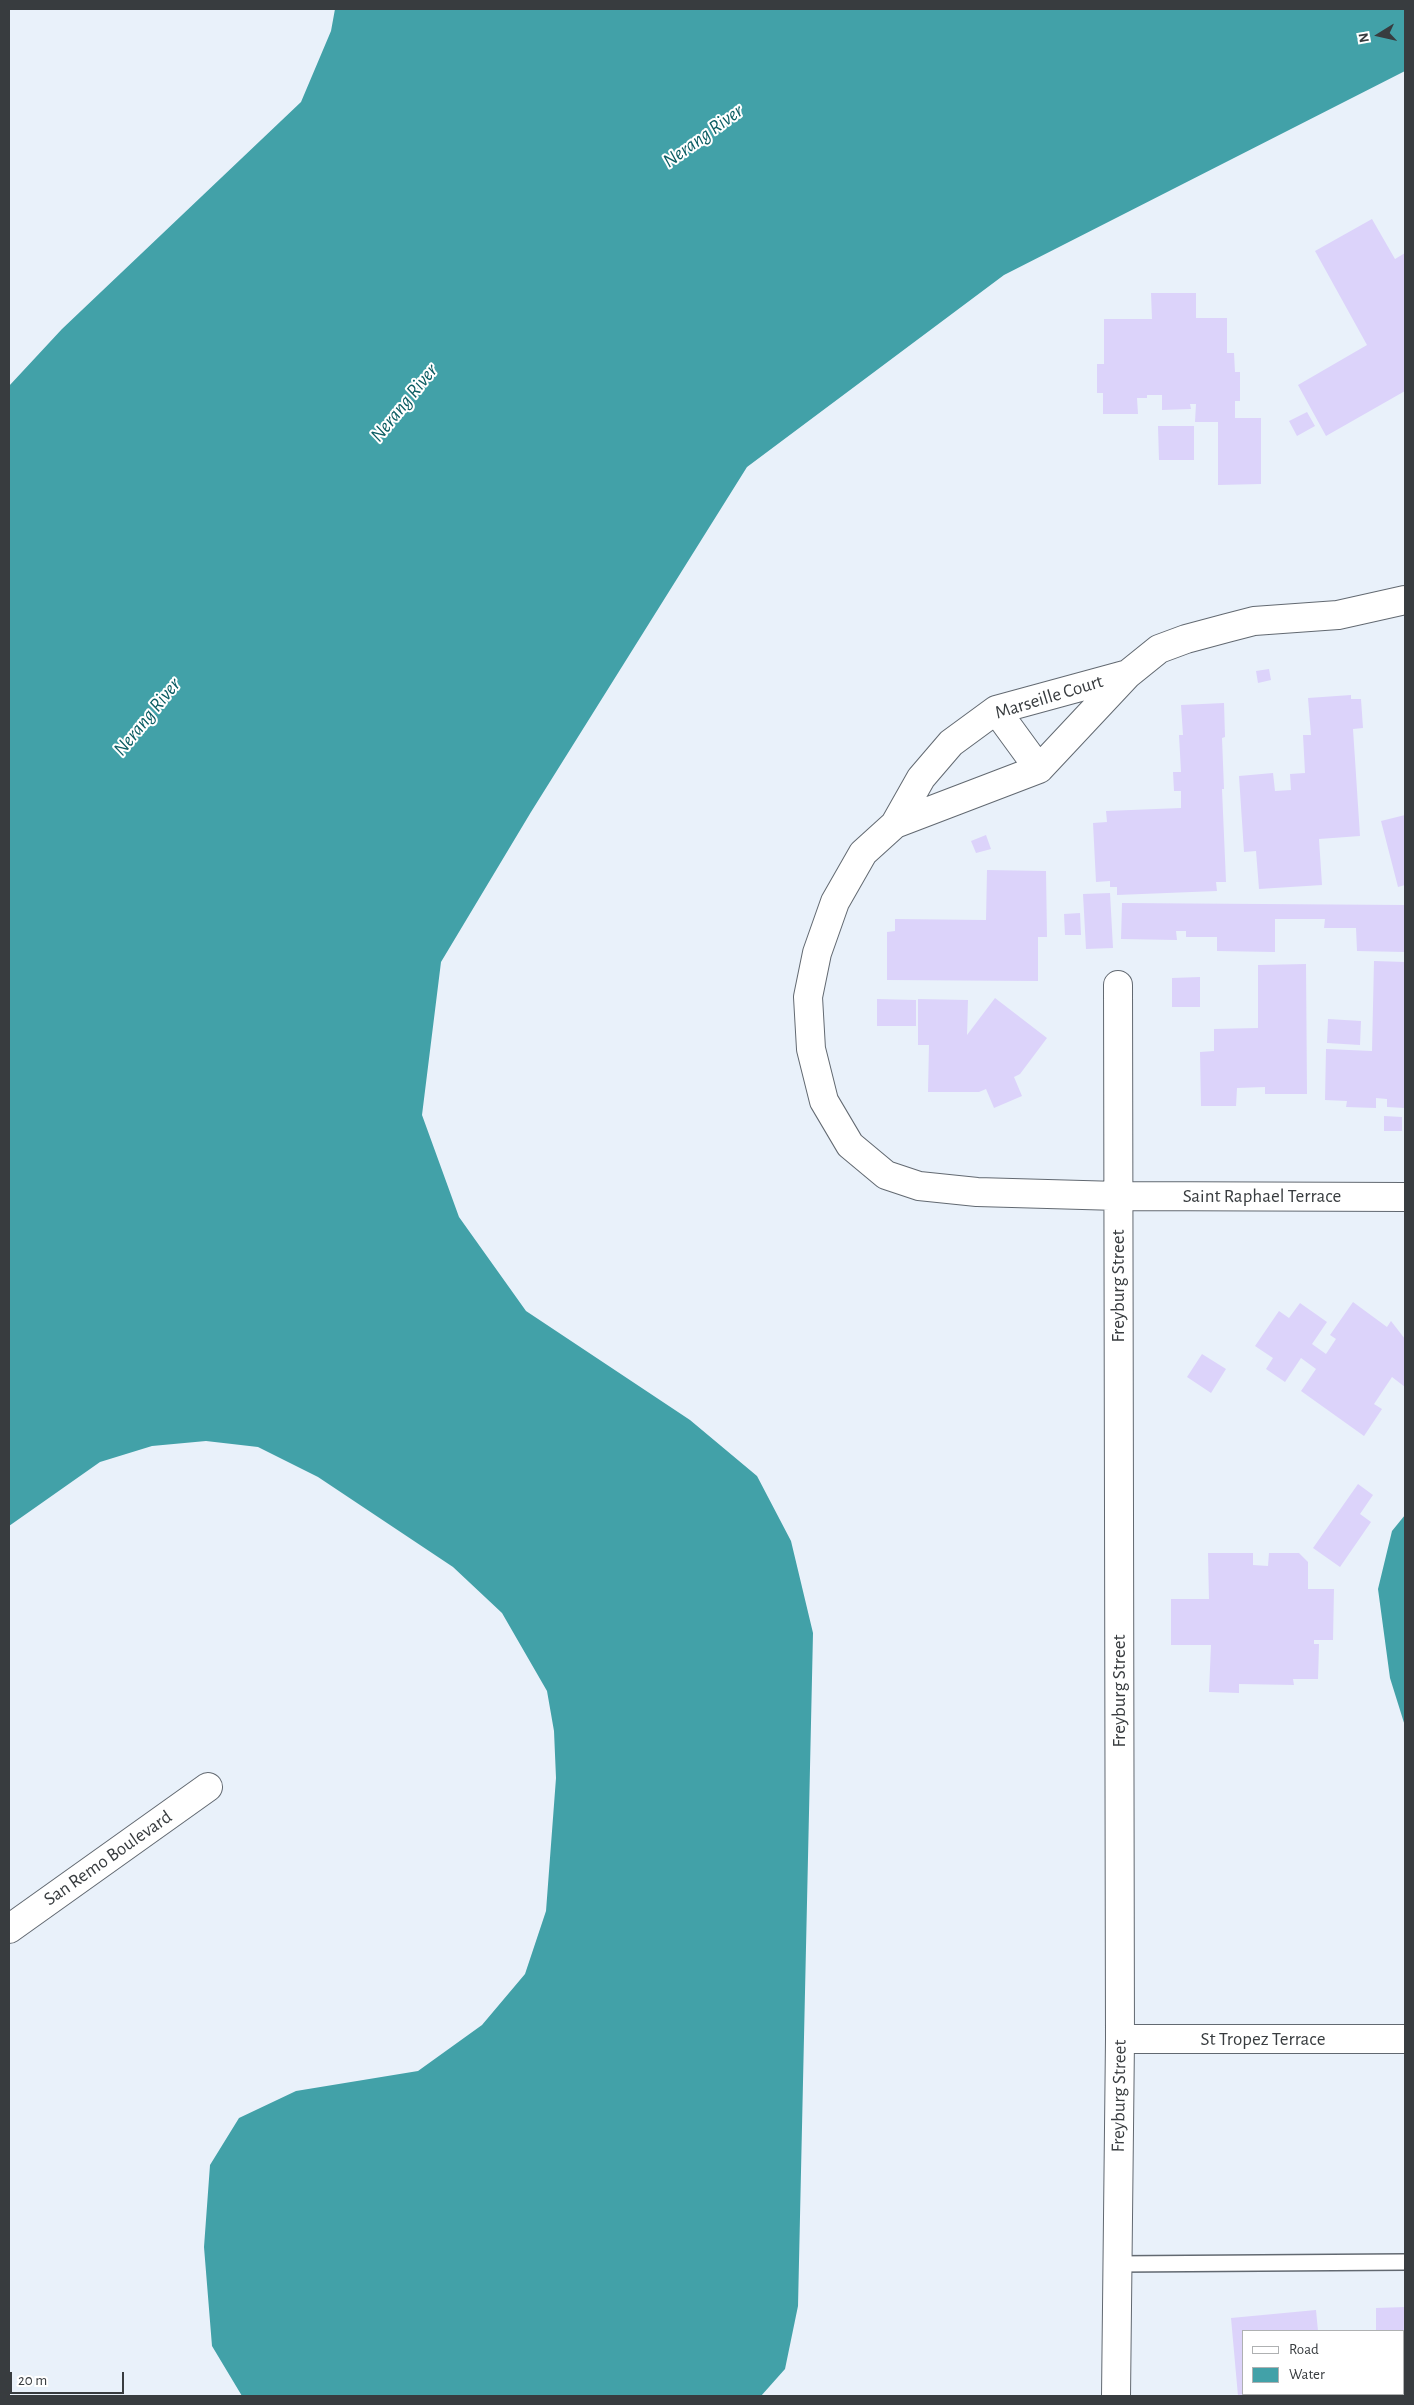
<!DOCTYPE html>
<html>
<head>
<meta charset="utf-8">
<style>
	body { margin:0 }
	#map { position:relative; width:1414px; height:2405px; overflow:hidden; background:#e9f1fa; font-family:"Alegreya Sans",sans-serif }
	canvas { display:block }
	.frame { position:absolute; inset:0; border:10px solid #383c3f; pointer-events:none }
	.legend { position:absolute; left:1242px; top:2330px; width:162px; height:65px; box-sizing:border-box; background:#fff; border:1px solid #afb1b2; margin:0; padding:6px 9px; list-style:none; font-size:15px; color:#383c3f }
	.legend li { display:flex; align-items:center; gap:10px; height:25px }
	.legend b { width:25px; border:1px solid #afb1b2 }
	.north { position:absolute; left:1354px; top:10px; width:50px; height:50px; -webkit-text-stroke:4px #fff; paint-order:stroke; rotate:260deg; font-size:14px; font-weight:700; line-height:20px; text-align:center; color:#383c3f }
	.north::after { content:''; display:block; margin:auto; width:18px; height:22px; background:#383c3f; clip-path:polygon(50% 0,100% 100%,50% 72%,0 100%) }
	.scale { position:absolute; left:10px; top:2372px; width:114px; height:22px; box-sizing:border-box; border:2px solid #383c3f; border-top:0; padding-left:6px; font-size:15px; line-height:18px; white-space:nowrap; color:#383c3f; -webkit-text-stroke:4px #fff; paint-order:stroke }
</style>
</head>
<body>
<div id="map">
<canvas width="1414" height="2405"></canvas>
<div class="frame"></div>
<ul class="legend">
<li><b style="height:6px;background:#fff"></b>Road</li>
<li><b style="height:14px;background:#42a1a8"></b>Water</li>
</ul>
<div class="north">N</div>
<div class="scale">20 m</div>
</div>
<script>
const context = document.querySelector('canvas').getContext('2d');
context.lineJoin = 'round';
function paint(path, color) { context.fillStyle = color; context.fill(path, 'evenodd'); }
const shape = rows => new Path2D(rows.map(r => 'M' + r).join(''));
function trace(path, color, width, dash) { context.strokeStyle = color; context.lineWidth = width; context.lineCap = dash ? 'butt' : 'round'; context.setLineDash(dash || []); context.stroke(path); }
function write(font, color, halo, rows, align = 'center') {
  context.font = font + ' "Alegreya Sans",sans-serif'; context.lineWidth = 4; context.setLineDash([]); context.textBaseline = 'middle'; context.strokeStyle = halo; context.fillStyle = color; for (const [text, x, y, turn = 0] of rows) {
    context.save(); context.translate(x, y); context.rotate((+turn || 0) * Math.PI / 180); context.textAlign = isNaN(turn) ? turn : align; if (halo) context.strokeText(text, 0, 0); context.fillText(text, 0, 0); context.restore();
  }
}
const water = shape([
	[335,9,1405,9,1405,71,1004,275,747,467,531,812,441,962,422,1115,459,1217,526,1311,690,1420,757,1476,791,1541,813,1633,798,2306,785,2369,761,2396,242,2396,212,2346,204,2247,210,2165,239,2118,296,2091,418,2071,482,2025,525,1974,546,1911,556,1778,554,1731,547,1691,502,1613,453,1567,318,1477,258,1447,206,1441,152,1446,100,1462,9,1526,9,386,62,329,301,102,331,31],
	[1405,1515,1405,1726,1390,1678,1378,1589,1392,1531]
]);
const building = shape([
	[1372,219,1395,259,1405,253,1405,391,1326,436,1298,385,1367,345,1315,251],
	[1151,293,1196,293,1196,318,1227,318,1227,353,1234,353,1235,372,1240,372,1240,401,1235,401,1235,418,1261,418,1261,484,1218,485,1218,422,1195,422,1196,404,1190,404,1191,409,1162,410,1162,395,1147,395,1147,398,1137,398,1138,414,1103,414,1103,393,1097,393,1097,364,1104,364,1104,319,1152,319],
	[1307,412,1315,426,1297,436,1289,421],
	[1158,426,1194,426,1194,460,1159,460],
	[1269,669,1271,680,1258,683,1256,671],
	[1351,695,1351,699,1361,699,1363,728,1353,729,1360,836,1319,839,1322,885,1259,889,1256,851,1244,852,1239,776,1273,773,1275,791,1291,790,1290,774,1305,773,1303,735,1311,735,1308,698],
	[1224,703,1225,737,1222,738,1224,789,1222,789,1226,882,1216,882,1217,891,1117,895,1117,887,1110,887,1110,881,1096,882,1093,823,1107,822,1106,811,1181,808,1181,791,1174,791,1173,772,1181,772,1179,735,1183,735,1181,705],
	[1405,815,1405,885,1398,887,1381,821],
	[986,835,991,849,976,853,971,841],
	[987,870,1046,871,1047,937,1038,937,1038,981,887,980,887,932,895,931,895,919,986,920],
	[1110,893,1113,948,1086,949,1083,894],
	[1122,903,1405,905,1405,952,1357,951,1356,928,1324,928,1325,919,1275,919,1275,952,1217,951,1217,937,1186,937,1186,931,1176,931,1177,940,1121,939],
	[1080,913,1081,935,1065,935,1064,914],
	[1374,961,1405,962,1405,1108,1387,1107,1387,1099,1376,1098,1376,1108,1346,1107,1347,1101,1325,1100,1326,1049,1372,1051],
	[1306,964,1307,1094,1265,1094,1265,1087,1237,1088,1236,1106,1201,1106,1200,1052,1214,1051,1214,1029,1258,1028,1258,965],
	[1200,977,1200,1007,1172,1007,1172,978],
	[995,998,1047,1038,1020,1074,1014,1077,1022,1096,994,1108,986,1089,979,1092,928,1092,929,1045,918,1045,918,999,968,1000,967,1035],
	[877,999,916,1000,916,1026,877,1026],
	[1328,1019,1361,1021,1360,1045,1327,1043],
	[1384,1116,1402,1117,1402,1131,1384,1131],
	[1353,1302,1387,1327,1391,1321,1405,1339,1405,1387,1392,1377,1374,1404,1382,1409,1364,1436,1301,1391,1316,1369,1301,1358,1285,1382,1266,1369,1273,1358,1255,1346,1279,1311,1289,1318,1300,1303,1327,1322,1312,1344,1326,1354,1336,1339,1330,1335],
	[1202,1354,1226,1369,1211,1393,1187,1377],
	[1358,1484,1373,1495,1360,1514,1371,1522,1340,1567,1313,1548],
	[1208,1553,1253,1553,1253,1565,1268,1566,1269,1553,1299,1553,1308,1562,1308,1589,1334,1589,1333,1640,1314,1640,1314,1644,1319,1644,1318,1679,1293,1679,1294,1685,1239,1684,1239,1693,1209,1692,1211,1645,1171,1645,1171,1599,1209,1599],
	[1405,2307,1405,2396,1377,2396,1377,2394,1403,2394,1403,2331,1376,2331,1376,2308],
	[1316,2310,1318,2331,1243,2331,1243,2394,1324,2394,1324,2396,1238,2396,1231,2318]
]);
const service = shape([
	[1117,2264,1405,2262]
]);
const minor = shape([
	[1405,600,1338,615,1254,621,1227,628,1186,639,1159,649,1128,674,996,710,951,743,921,778,895,824,863,853,835,902,817,953,808,997,811,1049,824,1101,850,1145,886,1175,919,1186,977,1192,1118,1196,1405,1197],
	[996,710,1039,769],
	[895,824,1039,769,1128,674],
	[9,1929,208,1787],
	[1120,2039,1405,2039],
	[1116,2396,1120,2039,1118,985]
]);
const streetNames = [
	["Marseille Court",1049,697,-17],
	["Saint Raphael Terrace",1262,1196],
	["Freyburg Street",1118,1286,-90],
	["Freyburg Street",1119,1691,-90],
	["San Remo Boulevard",108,1858,-35],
	["St Tropez Terrace",1263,2039],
	["Freyburg Street",1119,2096,-89]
];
const waterNames = [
	["Nerang River",703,136,-36],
	["Nerang River",404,403,-51],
	["Nerang River",147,717,-51]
];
paint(water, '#42a1a8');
paint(building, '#dcd3fa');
trace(service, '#626971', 18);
trace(minor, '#626971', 30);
trace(service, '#fff', 15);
trace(minor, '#fff', 28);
write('19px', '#383c3f', '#fff', streetNames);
write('italic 20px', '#0c5d63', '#fff', waterNames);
</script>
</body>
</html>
